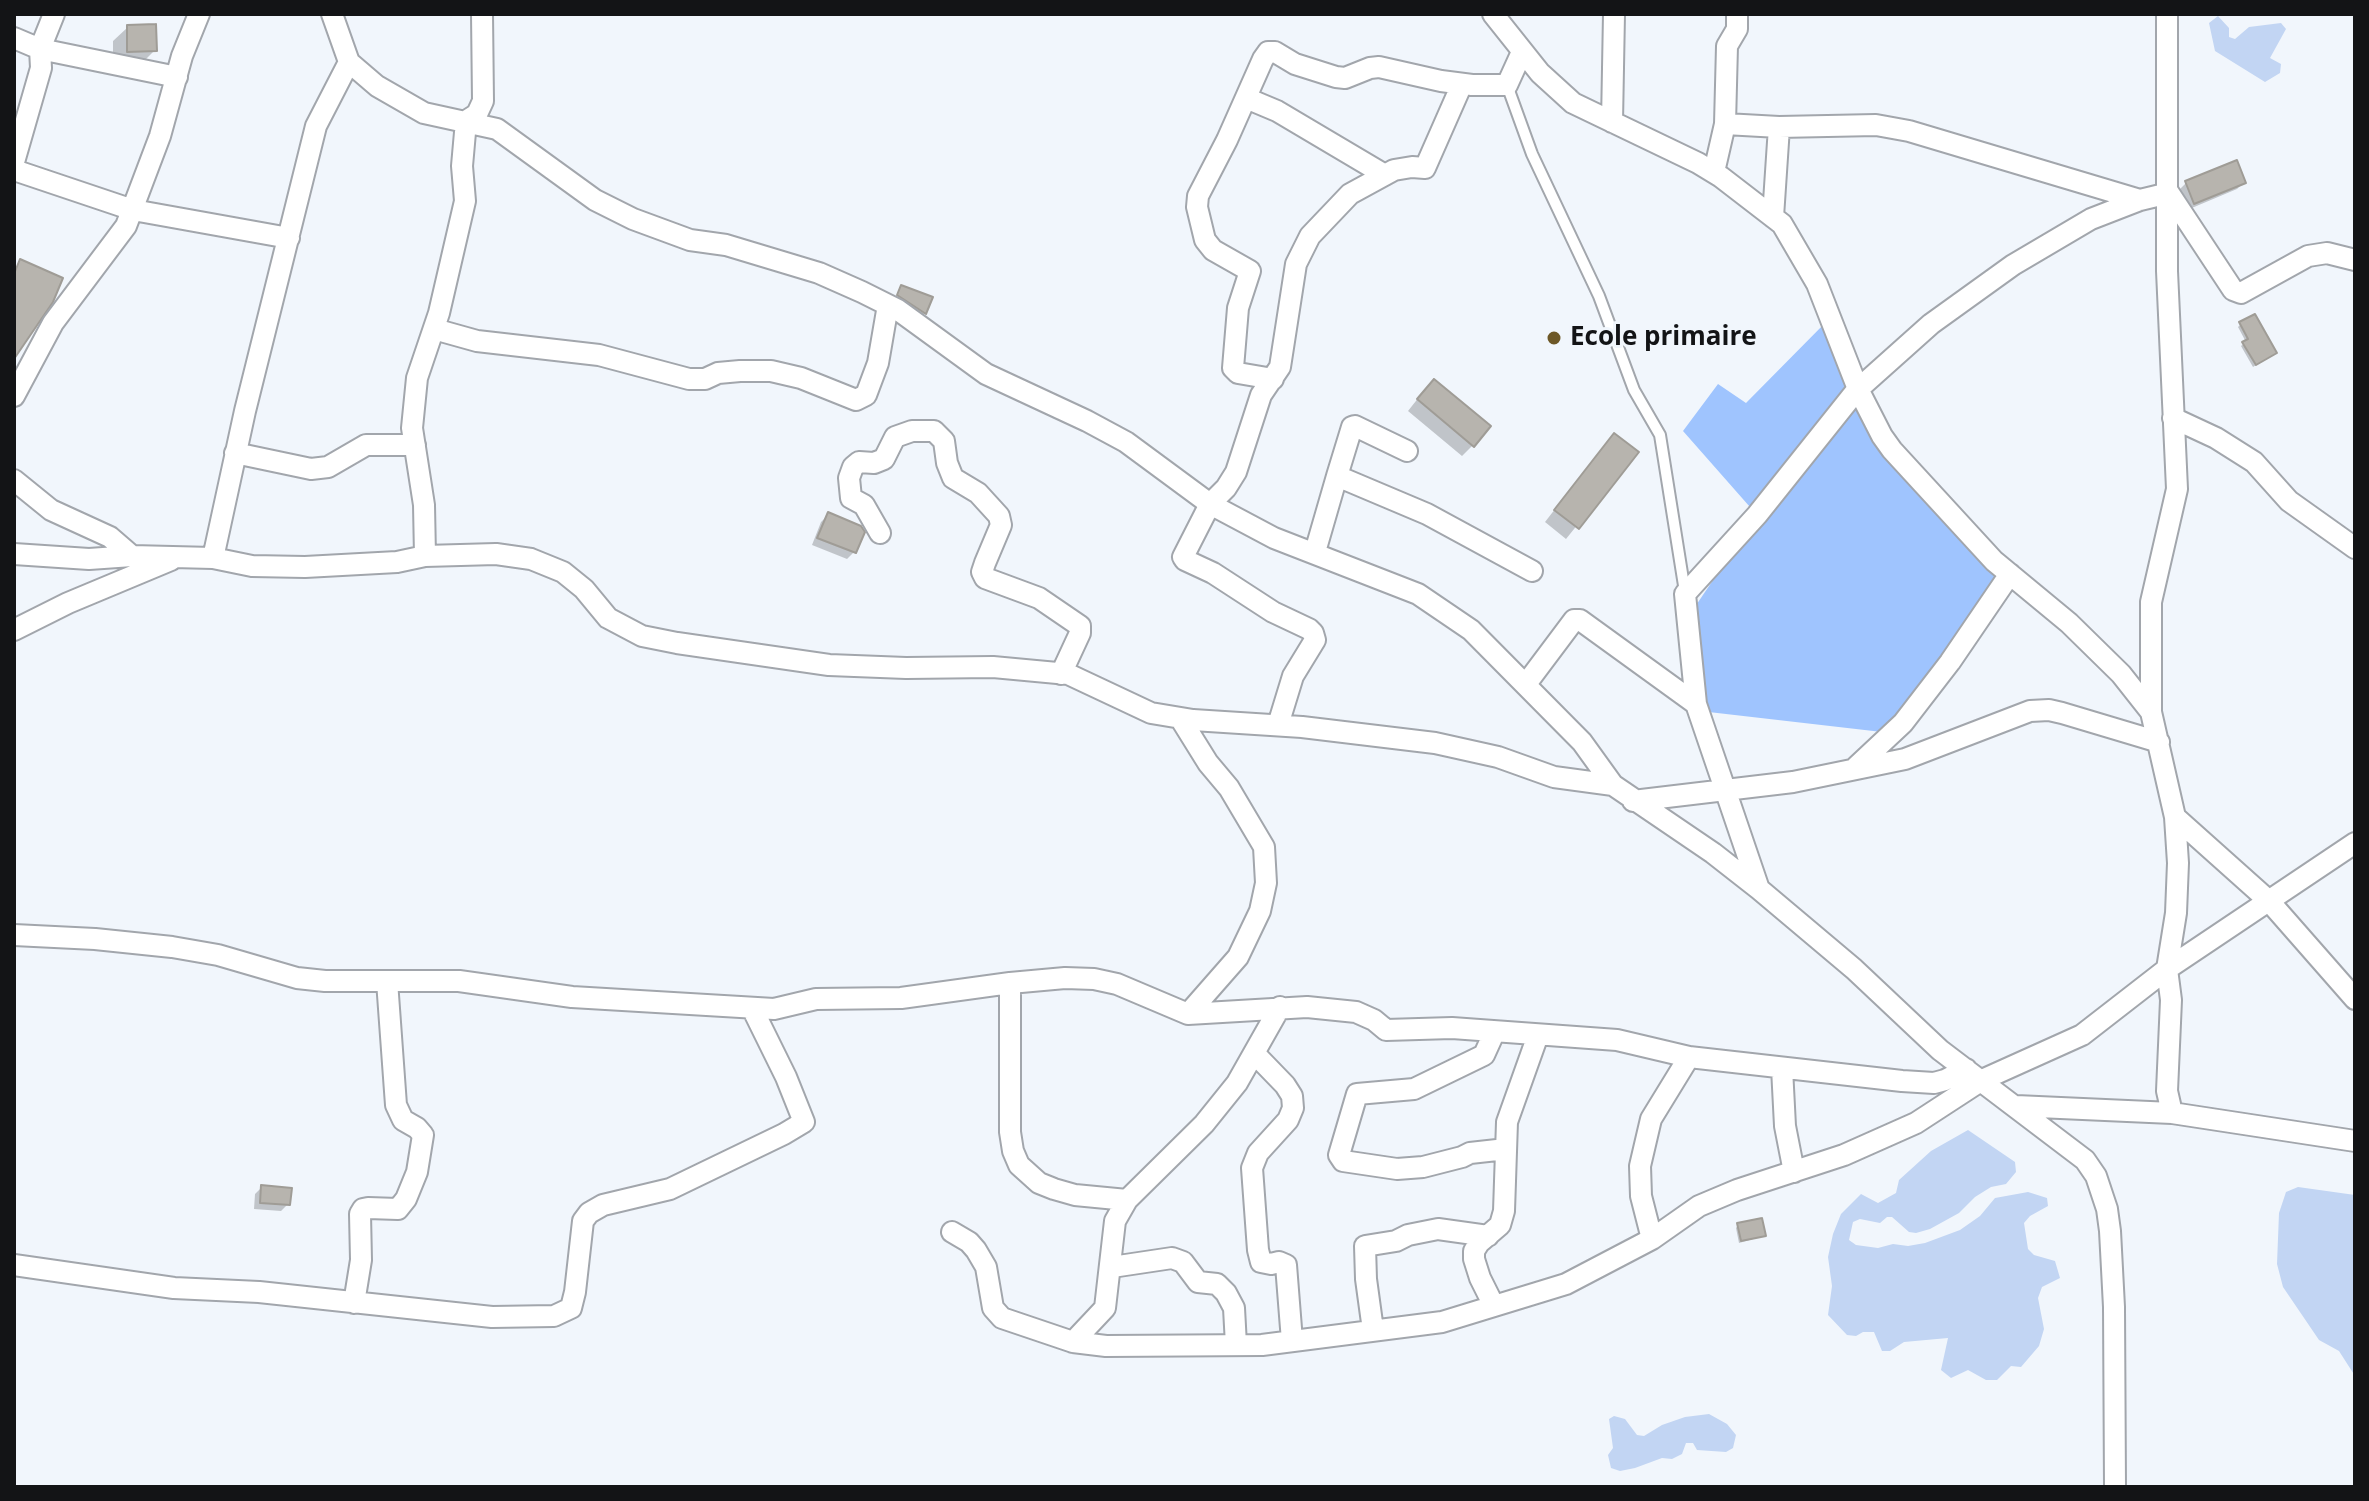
<!DOCTYPE html>
<html>
<head>
<meta charset="utf-8">
<style>
	body { margin:0 }
	#map { position:relative; width:2369px; height:1501px; overflow:hidden; background:#f1f6fc; font-family:"Open Sans",sans-serif }
	canvas { display:block }
	.frame { position:absolute; inset:0; border:16px solid #131416; pointer-events:none }
</style>
</head>
<body>
<div id="map">
<canvas width="2369" height="1501"></canvas>
<div class="frame"></div>
</div>
<script>
const context = document.querySelector('canvas').getContext('2d');
context.lineJoin = 'round';
function paint(path, color) { context.fillStyle = color; context.fill(path, 'evenodd'); }
const shape = rows => new Path2D(rows.map(r => 'M' + r).join(''));
function trace(path, color, width, dash) { context.strokeStyle = color; context.lineWidth = width; context.lineCap = dash ? 'butt' : 'round'; context.setLineDash(dash || []); context.stroke(path); }
function write(font, color, halo, rows, align = 'center') {
  context.font = font + ' "Open Sans",sans-serif'; context.lineWidth = 6; context.setLineDash([]); context.textBaseline = 'middle'; context.strokeStyle = halo; context.fillStyle = color; for (const [text, x, y, turn = 0] of rows) {
    context.save(); context.translate(x, y); context.rotate((+turn || 0) * Math.PI / 180); context.textAlign = isNaN(turn) ? turn : align; if (halo) context.strokeText(text, 0, 0); context.fillText(text, 0, 0); context.restore();
  }
}
const forest = shape([
	[1828,320,1879,441,2003,576,1882,732,1700,711,1682,626,1757,515,1683,431,1718,384,1746,403]
]);
const water = shape([
	[2218,16,2229,28,2229,37,2235,39,2249,27,2281,23,2286,29,2270,58,2281,64,2280,73,2265,82,2215,51,2209,23],
	[1968,1130,2015,1162,2016,1172,2006,1184,1991,1187,1975,1197,1959,1213,1930,1229,1916,1233,1909,1232,1892,1217,1887,1217,1880,1223,1860,1219,1853,1222,1849,1240,1856,1245,1878,1248,1893,1244,1908,1246,1925,1243,1960,1230,1980,1216,1995,1198,2028,1192,2047,1198,2048,1206,2030,1216,2024,1223,2028,1249,2034,1255,2055,1261,2060,1278,2042,1287,2038,1298,2044,1329,2039,1346,2021,1367,2011,1366,1997,1380,1986,1380,1968,1370,1951,1378,1941,1370,1948,1338,1904,1342,1890,1351,1882,1351,1874,1332,1863,1332,1856,1336,1847,1335,1828,1315,1832,1286,1828,1257,1833,1234,1841,1214,1861,1194,1878,1203,1896,1193,1899,1180,1931,1151],
	[2298,1187,2355,1195,2355,1376,2339,1351,2319,1340,2283,1287,2277,1264,2279,1213,2286,1192],
	[1709,1414,1727,1424,1736,1435,1733,1448,1726,1452,1697,1450,1693,1443,1686,1443,1682,1454,1672,1459,1662,1458,1635,1468,1620,1471,1611,1468,1608,1455,1613,1448,1609,1419,1614,1416,1625,1419,1637,1435,1644,1436,1662,1425,1685,1417]
]);
const shadow = shape([
	[128,27,154,51,140,65,113,66,113,41],
	[2236,163,2244,182,2237,189,2187,210,2179,190,2186,183],
	[902,287,925,313,918,319,892,302],
	[2241,324,2272,355,2253,367,2241,346,2246,342,2238,327],
	[1423,392,1473,445,1462,456,1408,411],
	[1604,446,1636,452,1566,539,1545,522],
	[828,515,854,552,847,559,812,545,821,522],
	[262,1187,288,1204,281,1211,254,1209,255,1194],
	[1738,1225,1764,1236,1739,1243,1736,1228]
]);
const building = shape([
	[156,24,157,51,127,52,127,25,156,24],
	[2237,160,2246,183,2194,204,2185,181,2237,160],
	[20,259,63,278,53,302,14,359,14,274,20,259],
	[901,285,933,297,926,314,897,295,901,285],
	[2255,314,2277,353,2256,365,2242,342,2248,339,2239,322,2255,314],
	[1434,379,1491,426,1474,447,1417,399,1434,379],
	[1614,433,1639,452,1579,529,1554,510,1614,433],
	[828,512,861,526,865,532,856,553,817,538,828,512],
	[261,1185,292,1188,290,1205,260,1203,261,1185],
	[1762,1218,1766,1236,1741,1241,1737,1223,1762,1218]
]);
const service = shape([
	[1507,85,1532,154,1599,296,1634,390,1660,435,1685,592]
]);
const minor = shape([
	[332,14,349,62,377,86,424,113,497,129,595,200,633,219,690,240,726,245,819,273,862,292,898,310,986,374,1087,421,1126,442,1210,504,1274,538,1418,594,1471,630,1582,742,1613,785],
	[1493,14,1540,73,1573,103,1698,163,1721,177,1782,224,1817,284,1858,389,1882,436,1892,450,1994,561,2069,623,2121,674,2151,712],
	[2167,14,2167,271,2177,489,2151,602,2151,712,2175,817,2178,863,2176,913,2167,969,2171,1000,2167,1091,2172,1113],
	[14,38,40,49,54,14],
	[1246,98,1277,111,1385,175],
	[1612,122,1614,14],
	[1725,124,1779,127,1876,125,1909,131,2140,200],
	[14,162,41,68,40,49,177,77],
	[14,170,133,210,289,238],
	[1714,172,1725,124,1727,46,1737,29,1737,14],
	[1773,217,1779,127],
	[434,329,477,341,599,355,689,379,705,379,718,373,740,371,771,371,801,378,856,400,866,395,878,363,888,305],
	[1273,379,1238,373,1233,368,1238,308,1250,271,1213,250,1205,240,1197,207,1198,196,1227,140,1263,59,1268,52,1275,52,1295,64,1336,77,1345,78,1370,68,1379,67,1441,81,1472,85,1507,85,1522,52],
	[14,396,53,323,126,226,160,136,182,56,199,14],
	[2173,418,2216,438,2254,462,2289,501,2355,548],
	[235,453,311,469,328,467,366,445,415,445],
	[1337,476,1352,427,1355,426,1407,451],
	[14,480,51,510,110,537,132,556],
	[880,533,864,505,851,498,849,478,853,467,859,462,874,463,884,459,895,437,912,431,934,431,944,441,947,463,953,478,978,493,999,516,1001,525,985,563,982,572,985,578,1039,598,1080,626,1080,633,1061,674],
	[1315,552,1337,476,1427,514,1532,571],
	[14,554,89,559,132,556,213,558,252,566,305,567,397,562,425,556,496,554,531,559,563,572,584,589,608,618,642,636,677,643,829,665,906,668,993,667,1068,674,1151,713,1193,720,1302,727,1435,743,1498,757,1554,777,1613,785,1713,853,1759,889,1854,969,1940,1050,2085,1160,2096,1176,2107,1209,2110,1231,2114,1307,2115,1487],
	[425,556,424,505,412,428,417,378,439,313,465,201,462,166,466,121,477,114,483,101,482,14],
	[213,558,245,411,316,126,349,62],
	[14,630,68,603,171,560],
	[1526,684,1574,620,1580,620,1696,704],
	[1180,718,1208,763,1229,788,1264,847,1266,883,1260,911,1238,957,1188,1014],
	[1278,725,1293,676,1315,640,1313,633,1309,629,1273,612,1213,573,1185,560,1183,557,1210,504,1226,488,1236,472,1261,395,1280,367,1296,264,1310,236,1350,194,1394,170,1412,167,1425,168,1462,84],
	[1856,767,1903,723,1950,662,2010,574],
	[1633,801,1793,782,1905,759,2030,711,2049,710,2062,713,2159,742],
	[2175,817,2269,901,2355,999],
	[1759,889,1696,704,1685,594,1757,515,1856,391,1931,324,2013,265,2091,219,2140,200,2169,193,2233,290,2241,293,2308,256,2327,253,2355,260],
	[14,935,95,939,172,947,218,955,297,978,325,981,459,981,572,997,774,1009,816,999,901,998,1010,983,1065,978,1094,979,1117,984,1188,1014,1307,1007,1356,1012,1374,1020,1386,1030,1452,1028,1617,1040,1689,1057,1902,1081,1934,1083,1945,1080,1966,1069],
	[1010,983,1010,1132,1013,1151,1019,1165,1039,1183,1054,1189,1075,1195,1127,1200],
	[1494,1033,1484,1055,1414,1089,1357,1094,1339,1155,1343,1161,1397,1169,1423,1167,1462,1157,1470,1153,1506,1149],
	[1254,1053,1285,1085,1292,1096,1293,1108,1288,1120,1258,1153,1252,1168,1258,1250,1261,1262,1271,1264,1279,1262,1286,1265,1292,1341],
	[1782,1068,1785,1126,1794,1172],
	[2016,1106,2172,1113,2355,1141],
	[952,1232,969,1242,976,1250,986,1267,993,1308,1002,1318,1073,1342,1106,1346,1262,1345,1442,1322,1566,1284,1652,1239,1699,1206,1737,1190,1844,1155,1916,1123,1982,1080,2082,1035,2167,969,2355,843],
	[1652,1239,1641,1196,1640,1166,1651,1119,1689,1057],
	[14,1265,174,1288,259,1292,492,1317,554,1316,571,1308,575,1292,583,1221,589,1213,603,1205,670,1189,784,1134,804,1122,786,1077,752,1008],
	[1112,1267,1172,1258,1183,1262,1198,1282,1217,1284,1226,1293,1234,1308,1236,1345],
	[354,1303,361,1260,360,1214,363,1209,368,1208,398,1209,406,1199,417,1172,423,1135,417,1128,403,1120,396,1105,387,981],
	[1494,1306,1480,1278,1474,1259,1474,1251,1479,1243,1500,1225,1504,1211,1507,1122,1538,1035],
	[1373,1330,1366,1279,1365,1246,1396,1241,1408,1235,1438,1229,1488,1236],
	[1073,1342,1105,1308,1115,1221,1127,1200,1204,1124,1237,1083,1280,1007]
]);
const markers = [
	[1554,338,8,"#6d5827"]
];
const poiNames = [
	["Ecole primaire",1570,338]
];
paint(forest, '#9fc4fe');
paint(water, '#c2d5f3');
paint(shadow, '#0003');
paint(building, '#b7b4ae');
trace(building, '#9f9c96', 2);
trace(service, '#a2a6ac', 14);
trace(minor, '#a2a6ac', 24);
trace(service, '#fff', 10);
trace(minor, '#fff', 20);
for (const [x, y, r, color] of markers) { const dot = new Path2D(); dot.arc(x, y, r, 0, 2 * Math.PI); context.fillStyle = color; context.fill(dot); trace(dot, '#f1f6fc', 3); }
write('bold 26px', '#131416', '#f1f6fc', poiNames, 'left');
</script>
</body>
</html>
